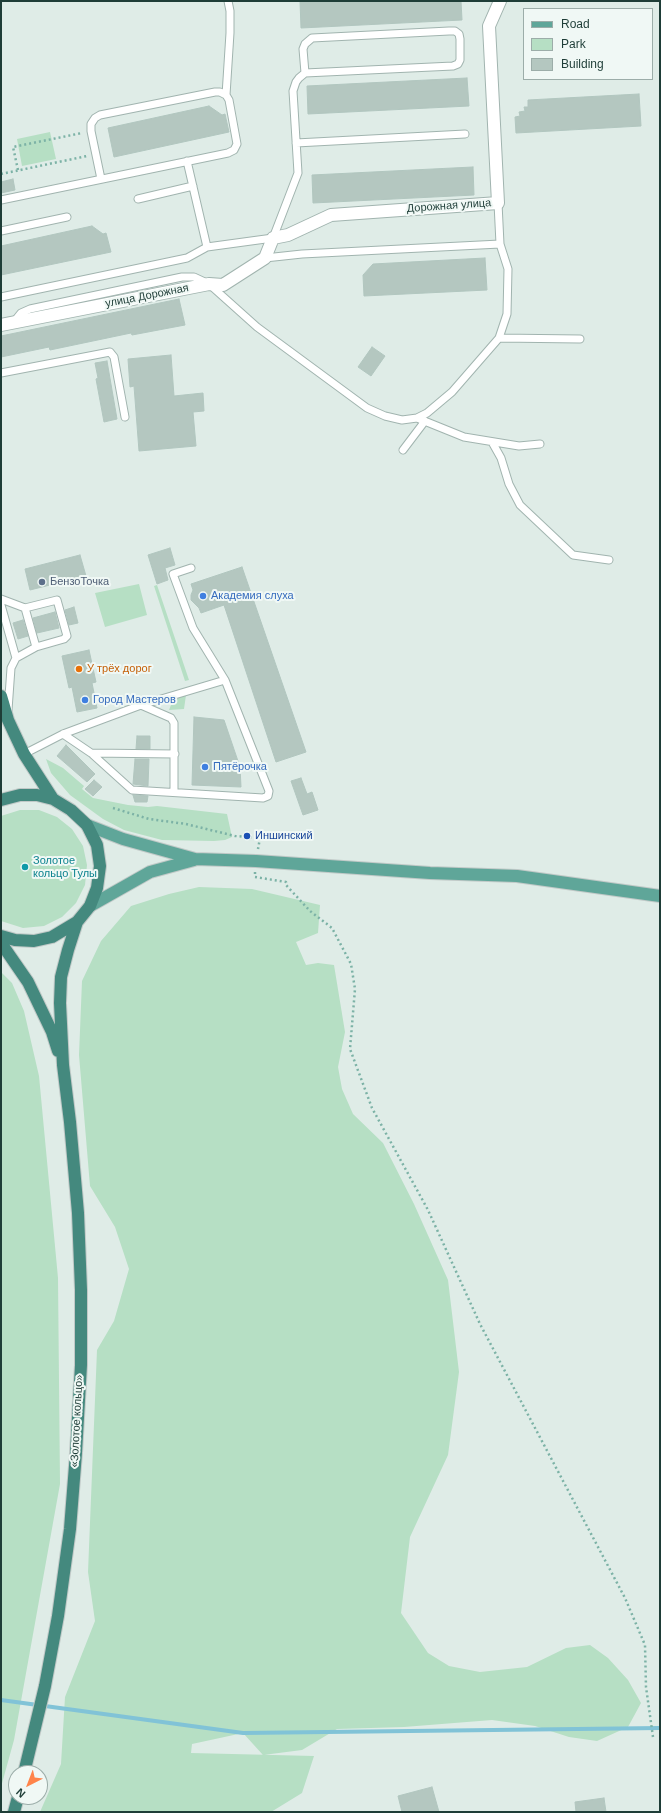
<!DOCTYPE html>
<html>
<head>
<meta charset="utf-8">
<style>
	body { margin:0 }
	#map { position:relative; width:661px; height:1813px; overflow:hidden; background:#dfece7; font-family:Helvetica,sans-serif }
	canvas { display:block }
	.frame { position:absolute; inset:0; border:2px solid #1e3d37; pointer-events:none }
	.legend { position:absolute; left:523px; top:8px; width:130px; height:72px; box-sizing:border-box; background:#f0f8f5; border:1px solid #9cada9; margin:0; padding:5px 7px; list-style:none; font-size:12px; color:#1e3d37 }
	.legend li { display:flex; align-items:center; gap:8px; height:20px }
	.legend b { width:20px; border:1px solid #9cada9 }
	.north { position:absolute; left:8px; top:1765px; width:40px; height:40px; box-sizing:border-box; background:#f0f8f5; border:1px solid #9cada9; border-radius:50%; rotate:222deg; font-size:11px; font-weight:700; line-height:16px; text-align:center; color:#1e3d37 }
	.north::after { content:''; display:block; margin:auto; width:14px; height:18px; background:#ff844a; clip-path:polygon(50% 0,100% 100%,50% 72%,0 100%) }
</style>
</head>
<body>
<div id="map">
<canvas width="661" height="1813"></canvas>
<div class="frame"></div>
<ul class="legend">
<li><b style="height:5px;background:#5fa699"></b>Road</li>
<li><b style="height:11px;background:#b6dfc4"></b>Park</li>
<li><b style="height:11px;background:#b4c7c0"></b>Building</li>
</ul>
<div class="north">N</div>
</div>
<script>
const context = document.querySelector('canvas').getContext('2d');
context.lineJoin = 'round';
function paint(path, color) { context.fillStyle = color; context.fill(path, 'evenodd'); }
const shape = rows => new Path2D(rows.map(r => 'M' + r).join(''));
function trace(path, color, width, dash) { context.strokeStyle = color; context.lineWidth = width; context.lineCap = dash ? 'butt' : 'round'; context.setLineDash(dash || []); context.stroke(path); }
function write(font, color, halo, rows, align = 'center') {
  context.font = font + ' Helvetica,sans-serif'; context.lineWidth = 4; context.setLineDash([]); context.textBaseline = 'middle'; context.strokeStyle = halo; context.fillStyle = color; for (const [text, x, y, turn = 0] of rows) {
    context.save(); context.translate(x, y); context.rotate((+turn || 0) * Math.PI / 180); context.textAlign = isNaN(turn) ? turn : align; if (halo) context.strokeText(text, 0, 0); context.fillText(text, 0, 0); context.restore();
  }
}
const green = shape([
	[50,132,56,159,22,166,17,139],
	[139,584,147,615,105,627,95,593],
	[157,585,189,680,185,681,154,586],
	[186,695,184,709,169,710,173,700],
	[46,759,63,768,84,786,82,789,93,798,128,805,148,807,157,806,227,814,232,837,225,840,214,841,162,840,124,830,103,819,70,795,51,773],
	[20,810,39,810,57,817,72,829,83,846,87,865,85,885,76,903,62,917,44,926,23,928,1,921,1,816],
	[199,887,252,889,320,905,318,933,296,942,306,965,318,963,334,965,345,1032,338,1067,342,1089,353,1114,383,1143,414,1204,448,1280,459,1372,448,1455,410,1537,401,1613,428,1653,449,1666,480,1672,527,1667,566,1648,590,1645,608,1658,628,1680,641,1703,628,1727,597,1741,569,1737,535,1726,492,1720,404,1727,337,1729,302,1750,263,1755,243,1733,192,1744,191,1753,314,1756,302,1793,271,1812,40,1812,61,1764,65,1697,95,1621,88,1572,97,1350,114,1321,129,1269,115,1227,90,1186,79,1055,82,981,101,941,131,906,169,894],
	[1,972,12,983,24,1011,39,1076,58,1278,60,1484,14,1740,1,1787]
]);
const stream = shape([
	[1,1700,243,1733,660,1728]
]);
const building = shape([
	[300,1,461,1,462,20,301,28,300,1],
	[467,78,469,106,308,114,307,86,467,78],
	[639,94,641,126,516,133,515,117,520,116,519,112,525,111,524,107,528,107,528,100,639,94],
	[209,106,222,115,225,114,229,132,114,157,108,128,209,106],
	[473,167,474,195,313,203,312,175,473,167],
	[13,179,15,190,1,193,1,182,13,179],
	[92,226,103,234,106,233,111,252,1,275,1,246,92,226],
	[485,258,487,290,364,296,363,275,373,264,485,258],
	[179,299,185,325,132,335,131,333,50,350,49,347,1,357,1,336,179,299],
	[372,347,385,356,371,376,358,367,372,347],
	[171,355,174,396,203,393,204,411,193,412,196,446,139,451,134,386,130,387,128,359,171,355],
	[107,361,117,419,104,422,96,379,98,378,95,363,107,361],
	[170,548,175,565,165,568,168,580,157,584,148,555,170,548],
	[80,555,86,576,30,590,25,569,80,555],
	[242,567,306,752,276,762,224,605,201,613,199,608,191,600,191,595,193,590,191,584,242,567],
	[74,607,78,623,69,625,65,610,74,607],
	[55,612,59,628,37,633,33,618,55,612],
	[23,620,28,636,18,639,13,623,23,620],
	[89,650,96,682,92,683,97,708,77,712,72,687,69,688,62,656,89,650],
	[194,717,224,720,240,767,241,787,192,785,194,717],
	[137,736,150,736,150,749,136,749,137,736],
	[66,745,95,774,87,782,57,756,66,745],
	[135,759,149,759,148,786,133,784,135,759],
	[301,778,307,794,312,792,318,810,303,815,291,781,301,778],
	[94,780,102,787,93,796,85,789,94,780],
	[133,795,148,796,147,802,135,802,133,795],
	[432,1787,439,1812,402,1812,398,1796,432,1787],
	[604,1798,606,1812,576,1812,575,1802,604,1798]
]);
const path = shape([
	[18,170,13,147,82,133],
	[1,174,87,156],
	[113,808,149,819,186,824,235,836,260,838,258,849],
	[255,872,255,877,286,882,286,885,310,911,332,928,351,964,355,989,350,1049,372,1108,428,1210,480,1324,625,1598,645,1645,646,1687,653,1737]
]);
const service = shape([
	[226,95,230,33,230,11,228,1],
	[296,143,465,134],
	[187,161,207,247],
	[138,199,193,186],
	[1,200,228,153,234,150,237,144,229,100,226,95,220,92,215,92,100,115,95,118,91,124,91,131,101,179],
	[1,231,67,217],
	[265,258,302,254,500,244],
	[1,297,187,258,207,247,273,238,298,173,293,91,296,82,299,78,305,73,453,66,458,64,460,60,460,39,459,34,455,31,449,31,312,38,305,44,303,49,305,73],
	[13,323,21,313,30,309,182,277,194,277,209,284,257,327,367,408,385,416,402,420,417,418,427,413,452,392,499,338,507,314,508,269,500,244,498,203],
	[499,338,580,339],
	[1,373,110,352,114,357,125,417],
	[417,418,464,437,519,446,540,444],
	[492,442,501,458,509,484,520,505,573,555,609,560],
	[403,450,425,421],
	[1,599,25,608,57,600,67,636,64,639,36,647,16,658,11,668,8,710],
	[1,605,16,658],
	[25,608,36,647],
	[141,705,171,718,174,723,174,792],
	[63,734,91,753,132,790,263,798,268,796,269,791,225,680,193,628,173,574,191,568],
	[91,753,175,754],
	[24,754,63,734,141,705,225,680]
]);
const minor = shape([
	[1,325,209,284,223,285,265,258,273,238,288,235,331,215,498,203,489,26,500,1]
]);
const primary = shape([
	[87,825,123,839,195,859,256,861,430,873,517,876,660,896],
	[90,906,150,872,194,860]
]);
const trunk = shape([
	[1,696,8,720,24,754,53,799],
	[1,800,20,795,37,795,53,799,71,810,87,825,97,845,100,866,97,888,90,906,77,922,52,937,34,941,15,940,1,936],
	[1,943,28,982,52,1032,58,1051],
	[24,1773,45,1686,58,1616,70,1529,76,1453,81,1365,81,1290,78,1213,70,1122,63,1065,60,1003,61,977,68,950,77,922],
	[14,1812,18,1797]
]);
const markers = [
	[42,582,4,"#5c6f8a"],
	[203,596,4,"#3f7fe0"],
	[79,669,4,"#e8710a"],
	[85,700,4,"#3f7fe0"],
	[205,767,4,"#3f7fe0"],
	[247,836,4,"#1a4fb4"],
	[25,867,4,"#0f9aa8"]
];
const streetNames = [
	["Дорожная улица",449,206,-4],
	["улица Дорожная",147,296,-11],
	["«Золотое кольцо»",77,1421,-87]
];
const serviceNames = [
	["БензоТочка",50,582]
];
const shopNames = [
	["Академия слуха",211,596],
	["Город Мастеров",93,700],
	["Пятёрочка",213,767]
];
const foodNames = [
	["У трёх дорог",87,669]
];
const transitNames = [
	["Иншинский",255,836]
];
const cultureNames = [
	["Золотое",33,861],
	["кольцо Тулы",33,874]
];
paint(green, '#b6dfc4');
trace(stream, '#81c3d7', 4);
paint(building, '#b4c7c0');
trace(building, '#b1c6bf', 1);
trace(service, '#a1b4af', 9);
trace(minor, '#a1b4af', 14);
trace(primary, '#c0c9c7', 14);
trace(trunk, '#c0c9c7', 14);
trace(path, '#7cb2a6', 2.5, [2, 3]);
trace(service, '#fff', 7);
trace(minor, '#fff', 12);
trace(primary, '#5fa699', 12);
trace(trunk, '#44897e', 12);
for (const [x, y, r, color] of markers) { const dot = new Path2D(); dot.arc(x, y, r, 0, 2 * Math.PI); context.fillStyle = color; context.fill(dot); trace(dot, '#f0f8f5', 1.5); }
write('11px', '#1e3d37', '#f0f8f5', streetNames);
write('11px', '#4e5e75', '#f0f8f5', serviceNames, 'left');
write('11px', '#366cbe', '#f0f8f5', shopNames, 'left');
write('11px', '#c56008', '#f0f8f5', foodNames, 'left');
write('11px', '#164399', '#f0f8f5', transitNames, 'left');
write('11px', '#0d838f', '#f0f8f5', cultureNames, 'left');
</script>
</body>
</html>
